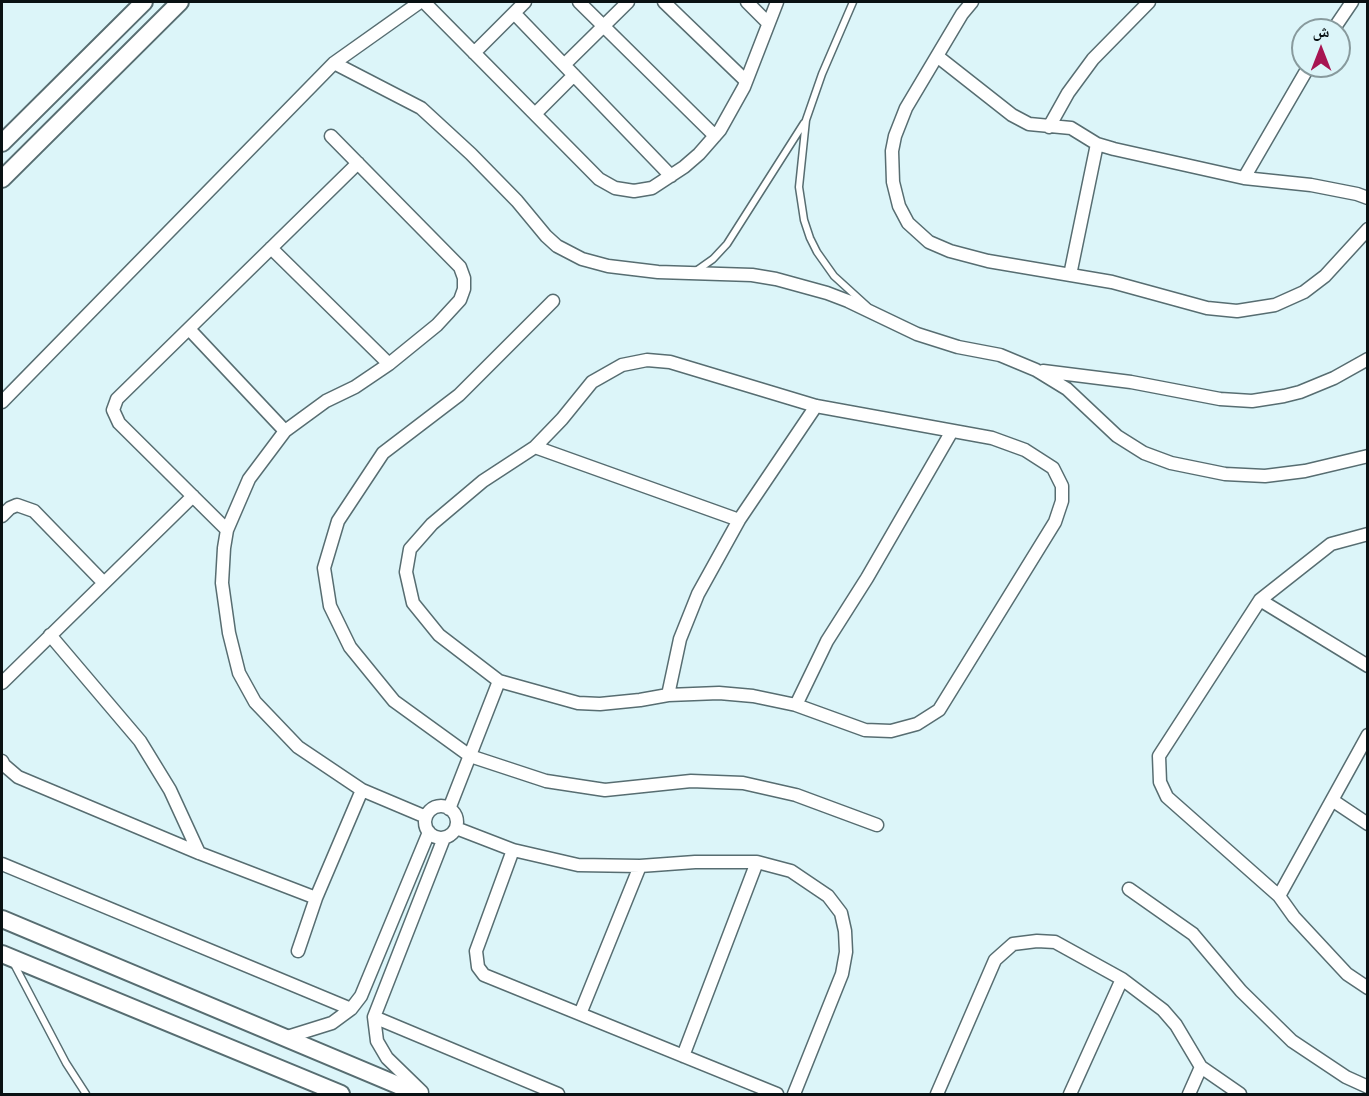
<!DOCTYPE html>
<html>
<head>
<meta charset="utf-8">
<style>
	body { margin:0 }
	#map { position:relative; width:1369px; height:1096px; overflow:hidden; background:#dcf5f9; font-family:"Fira Sans Condensed","Noto Naskh Arabic",sans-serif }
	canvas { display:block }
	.frame { position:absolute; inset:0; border:3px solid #091113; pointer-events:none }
	.north { position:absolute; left:1291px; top:18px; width:60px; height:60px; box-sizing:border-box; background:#dcf5f9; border:2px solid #889a9d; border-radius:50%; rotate:0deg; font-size:16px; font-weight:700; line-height:24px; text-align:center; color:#091113 }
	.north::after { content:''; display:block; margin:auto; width:21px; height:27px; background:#a71552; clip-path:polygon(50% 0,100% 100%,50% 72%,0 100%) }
</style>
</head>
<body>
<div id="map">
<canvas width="1369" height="1096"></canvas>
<div class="frame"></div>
<div class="north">ش</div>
</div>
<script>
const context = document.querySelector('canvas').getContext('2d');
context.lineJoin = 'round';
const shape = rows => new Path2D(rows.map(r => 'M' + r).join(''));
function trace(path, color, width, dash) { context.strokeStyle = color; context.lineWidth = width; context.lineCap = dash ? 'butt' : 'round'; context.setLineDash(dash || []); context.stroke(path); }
const lane = shape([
	[853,2,822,74,806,120,799,187,804,220,810,238,817,252,834,276,867,306],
	[696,271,713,259,727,244,804,123],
	[14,964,66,1063,86,1094]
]);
const street = shape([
	[424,2,599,179,615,188,634,191,652,188,684,167,699,154,720,130,744,87,777,2],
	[579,2,715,136],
	[664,2,746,81],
	[747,2,768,23],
	[972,2,962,14,906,108,895,136,892,151,893,182,899,206,908,223,929,242,950,251,988,261,1112,282,1207,308,1237,311,1275,305,1304,292,1325,276,1368,229],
	[514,13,671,176],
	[1333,30,1352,2],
	[474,53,525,2],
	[937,56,1012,115,1029,124,1071,128,1097,144,1114,149,1244,178,1309,66],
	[334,63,421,108,471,154,517,201,546,236,557,246,582,259,608,266,658,272,752,275,776,279,827,293,848,301,917,334,958,347,1000,355,1036,370,1067,389,1117,436,1144,453,1171,463,1225,474,1265,476,1305,471,1368,456],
	[564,65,628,2],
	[535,114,574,75],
	[1049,127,1068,93,1093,59,1149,2],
	[331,136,460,267,464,278,464,289,460,300,437,325,389,364,355,387,326,401,285,431,249,479,227,530,224,548,222,583,229,633,239,673,255,702,298,747,362,790,426,817],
	[1244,178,1311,185,1357,194,1368,198],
	[271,248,389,364],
	[1070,275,1097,144],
	[553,301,459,395,383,453,338,521,324,568,330,606,350,647,394,701,470,756,546,781,605,790,691,781,743,783,796,795,877,825],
	[189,329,285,431],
	[647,360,670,362,816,406,992,438,1025,450,1053,468,1062,486,1062,501,1055,522,939,710,917,724,891,731,865,730,796,705,753,696,719,693,668,695,640,700,600,704,578,703,499,681,439,635,413,603,406,572,410,549,432,524,483,481,535,447,562,419,592,382,622,365,647,360],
	[1043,371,1131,382,1220,399,1252,401,1284,396,1300,392,1334,378,1368,359],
	[2,402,334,63,420,2],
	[535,447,739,520],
	[2,516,10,508,17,505,34,511,103,582],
	[227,530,119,423,113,410,117,399,358,163],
	[1368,534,1331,544,1260,600,1159,756,1160,782,1167,797,1279,896,1294,917,1347,974,1368,988],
	[1260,600,1368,666],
	[50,635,140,741,170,790,199,853],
	[2,683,193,496],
	[668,695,680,639,698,594,739,520,816,406],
	[796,705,827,641,867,578,952,431],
	[2,761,4,765,18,777,199,853,316,898,362,790],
	[1332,800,1368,824],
	'425 822a16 16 0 1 1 32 0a16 16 0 1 1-32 0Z',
	[449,809,499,681],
	[456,828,513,850,578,865,640,866,695,862,757,862,791,871,828,896,841,913,845,931,846,952,842,974,794,1094],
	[513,850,476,951,478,967,484,975,777,1094],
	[2,864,351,1009],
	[1129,889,1193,934,1241,991,1292,1041,1346,1077,1368,1087],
	[1279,896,1368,735],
	[298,951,316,898],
	[580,1014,640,866],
	[374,1017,558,1094],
	[284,1038,332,1023,351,1009,361,996,429,832],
	[683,1056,757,862],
	[422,1092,387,1058,377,1041,374,1017,444,838],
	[937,1094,995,960,1013,944,1037,941,1055,942,1122,979,1163,1010,1176,1025,1201,1067,1240,1094],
	[1070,1094,1122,979],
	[1189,1094,1201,1067]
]);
const secondary = shape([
	[2,143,144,2],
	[2,179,180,2],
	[2,919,419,1094],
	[2,954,341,1094]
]);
trace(lane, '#576d71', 9);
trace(street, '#576d71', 15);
trace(secondary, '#576d71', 20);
trace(lane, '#fff', 6);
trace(street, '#fff', 12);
trace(secondary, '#fff', 16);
</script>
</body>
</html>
